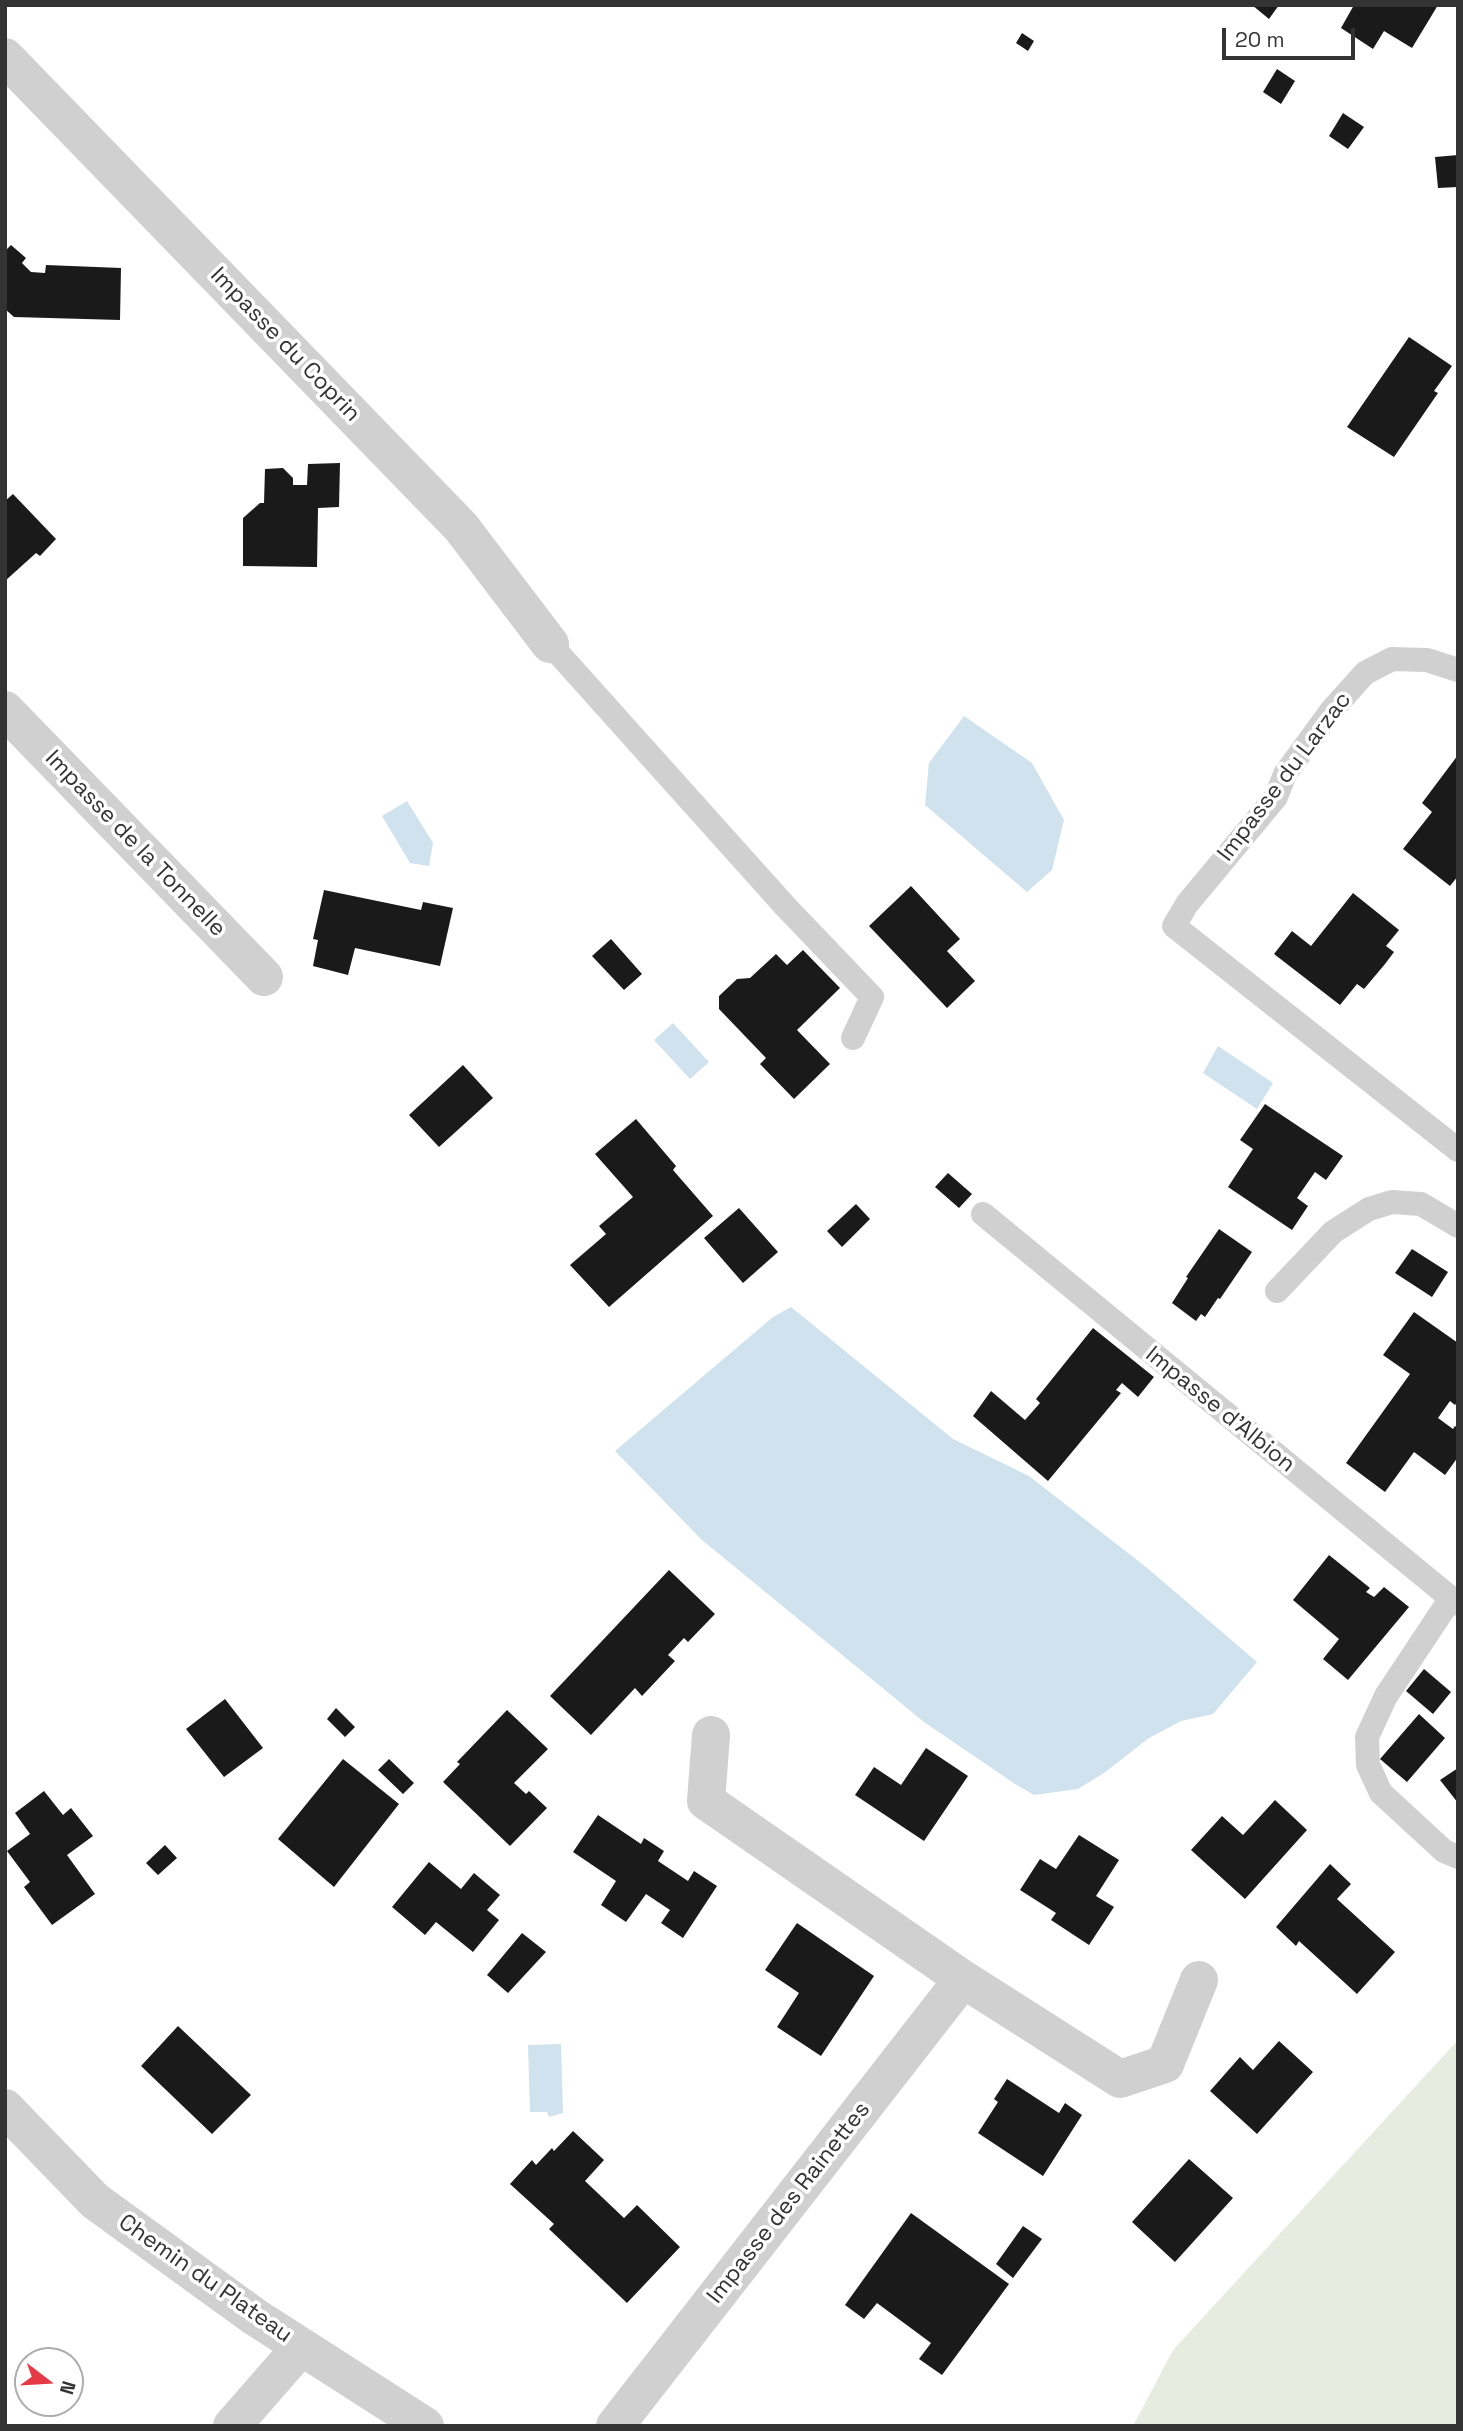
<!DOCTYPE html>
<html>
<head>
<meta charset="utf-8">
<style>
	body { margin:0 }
	#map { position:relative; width:1463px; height:2431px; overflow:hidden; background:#fff; font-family:"Space Grotesk",sans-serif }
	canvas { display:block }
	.frame { position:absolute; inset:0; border:7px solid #333; pointer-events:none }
	.north { position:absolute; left:14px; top:2347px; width:70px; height:70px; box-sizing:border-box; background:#fff; border:2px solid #adadad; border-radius:50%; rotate:107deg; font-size:19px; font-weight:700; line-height:28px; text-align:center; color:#333 }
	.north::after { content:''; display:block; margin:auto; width:24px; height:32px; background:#e63946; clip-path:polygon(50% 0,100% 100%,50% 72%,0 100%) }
	.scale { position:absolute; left:1222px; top:28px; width:133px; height:32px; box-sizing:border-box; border:4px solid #333; border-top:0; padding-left:9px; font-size:21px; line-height:24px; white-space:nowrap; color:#333; -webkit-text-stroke:5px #fff; paint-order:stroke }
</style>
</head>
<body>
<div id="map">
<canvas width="1463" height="2431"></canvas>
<div class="frame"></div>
<div class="north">N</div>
<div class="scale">20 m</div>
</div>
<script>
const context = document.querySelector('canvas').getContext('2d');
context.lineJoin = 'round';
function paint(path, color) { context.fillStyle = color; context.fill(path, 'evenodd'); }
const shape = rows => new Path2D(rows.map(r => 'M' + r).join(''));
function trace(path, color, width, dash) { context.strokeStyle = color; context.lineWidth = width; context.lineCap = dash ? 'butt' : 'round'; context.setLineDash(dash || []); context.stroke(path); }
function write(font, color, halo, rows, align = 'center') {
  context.font = font + ' "Space Grotesk",sans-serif'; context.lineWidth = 7; context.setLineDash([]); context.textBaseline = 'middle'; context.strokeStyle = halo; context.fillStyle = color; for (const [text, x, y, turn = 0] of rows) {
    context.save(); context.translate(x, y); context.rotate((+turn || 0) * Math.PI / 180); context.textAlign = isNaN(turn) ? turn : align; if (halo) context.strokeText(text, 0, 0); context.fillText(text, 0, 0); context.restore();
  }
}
const green = shape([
	[1458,2040,1458,2426,1133,2426,1173,2350]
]);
const water = shape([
	[964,716,1032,763,1064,820,1052,870,1027,892,925,805,929,763],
	[407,801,433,843,429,866,410,863,382,816],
	[673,1023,709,1062,690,1079,654,1040],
	[1218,1046,1273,1083,1257,1109,1203,1073],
	[791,1307,953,1439,1029,1476,1146,1567,1257,1662,1213,1714,1181,1721,1149,1738,1104,1773,1078,1789,1034,1795,1015,1784,924,1722,702,1540,615,1451,773,1317],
	[561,2044,563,2113,549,2117,547,2112,530,2112,528,2045]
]);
const building = shape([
	[1252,5,1279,5,1269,19],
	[1354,5,1438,5,1412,48,1384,31,1373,49,1341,28],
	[1022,33,1034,41,1028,51,1016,43],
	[1277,69,1295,81,1281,104,1263,92],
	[1343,113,1364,127,1348,149,1329,136],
	[1458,155,1458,187,1438,188,1435,157],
	[11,245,26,258,22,263,31,272,45,273,46,265,121,268,120,320,14,317,5,309,5,251],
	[1409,337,1452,366,1434,391,1438,393,1394,457,1347,427],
	[340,463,339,507,318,508,317,567,243,566,243,518,260,503,264,503,265,469,283,468,293,478,293,485,307,485,308,464],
	[13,494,56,539,40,556,36,553,5,581,5,501],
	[1458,755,1458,876,1450,886,1403,849,1432,812,1422,803],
	[911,886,960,939,947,951,975,981,947,1008,869,926],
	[324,890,421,910,423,902,453,908,440,966,355,948,348,975,313,966,318,940,313,939],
	[1353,893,1399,930,1386,946,1394,952,1385,964,1364,989,1357,984,1340,1005,1274,954,1292,931,1311,946],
	[611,939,642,974,624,990,592,956],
	[803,950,840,988,797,1030,830,1064,794,1099,760,1064,766,1058,719,1009,719,996,737,979,750,978,776,954,787,965],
	[463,1065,493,1098,439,1147,409,1115],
	[1265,1104,1343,1156,1326,1180,1315,1172,1297,1198,1308,1206,1292,1230,1228,1187,1253,1149,1240,1140],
	[636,1119,676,1166,673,1170,713,1216,609,1307,570,1265,606,1234,599,1226,633,1197,595,1154],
	[948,1173,972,1194,959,1208,935,1187],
	[856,1204,870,1219,842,1247,827,1231],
	[739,1208,778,1252,743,1283,704,1238],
	[1219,1229,1252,1252,1220,1299,1218,1298,1205,1317,1201,1314,1196,1321,1172,1303,1188,1278,1186,1277],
	[1412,1249,1448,1272,1432,1297,1395,1273],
	[1414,1312,1458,1343,1458,1401,1455,1405,1450,1401,1438,1418,1453,1429,1455,1426,1458,1428,1458,1457,1445,1475,1414,1452,1385,1492,1346,1463,1410,1374,1383,1355],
	[1093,1328,1154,1377,1138,1397,1122,1383,1116,1390,1121,1393,1048,1481,973,1416,991,1391,1025,1420,1040,1403,1036,1399],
	[1329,1555,1370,1588,1366,1592,1374,1597,1384,1587,1409,1607,1348,1680,1323,1659,1339,1639,1293,1600],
	[669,1570,715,1614,688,1642,684,1638,668,1655,675,1661,642,1696,635,1688,591,1735,550,1696],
	[1424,1669,1451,1692,1433,1714,1406,1691],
	[225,1699,263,1748,224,1777,186,1729],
	[336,1708,355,1727,345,1737,327,1719],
	[507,1710,548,1749,514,1783,526,1794,529,1791,547,1808,510,1846,443,1782,460,1764,457,1762],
	[1419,1714,1445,1738,1407,1782,1380,1759],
	[926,1748,968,1776,924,1841,855,1795,874,1767,901,1785],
	[343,1759,399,1804,334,1887,278,1839],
	[389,1759,414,1783,403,1794,378,1770],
	[1458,1768,1458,1803,1440,1780],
	[44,1791,63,1815,71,1808,93,1836,67,1855,95,1894,52,1925,24,1887,30,1882,7,1851,30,1834,15,1813],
	[1275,1800,1307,1830,1245,1899,1191,1850,1222,1816,1243,1835],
	[598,1815,641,1844,644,1838,664,1851,658,1861,688,1881,694,1871,717,1886,683,1938,661,1923,670,1910,646,1894,626,1922,601,1905,616,1881,573,1852],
	[1079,1835,1119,1860,1096,1896,1114,1907,1089,1945,1051,1920,1056,1913,1020,1890,1040,1859,1056,1869],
	[165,1845,177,1858,158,1875,146,1863],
	[429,1862,461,1889,474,1873,500,1895,487,1910,499,1920,473,1952,436,1922,425,1935,392,1907],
	[1330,1864,1351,1884,1337,1899,1395,1952,1357,1994,1299,1941,1296,1946,1276,1927],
	[797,1923,874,1976,821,2056,777,2027,799,1993,765,1970],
	[522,1933,546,1952,508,1993,487,1975],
	[178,2026,251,2095,212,2134,141,2066],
	[1279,2041,1313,2072,1257,2134,1210,2091,1240,2057,1253,2070],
	[1007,2079,1059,2113,1065,2103,1082,2115,1043,2176,978,2133,998,2102,994,2099],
	[573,2131,604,2160,585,2181,624,2218,637,2205,680,2247,627,2303,549,2229,554,2224,510,2184,532,2160,536,2165,552,2148,554,2151],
	[1189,2159,1233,2198,1175,2262,1132,2222],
	[911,2213,1009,2284,942,2375,919,2359,931,2343,877,2303,864,2319,845,2305],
	[1023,2226,1042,2239,1013,2278,996,2264]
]);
const lane = shape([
	[550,644,785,906,872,997,853,1038],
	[1458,670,1427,660,1392,659,1365,673,1331,711,1285,774,1276,797,1187,904,1174,926,1458,1150],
	[983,1214,1458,1604],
	[1277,1291,1333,1232,1369,1209,1392,1202,1421,1204,1458,1226],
	[1451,1598,1386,1696,1367,1737,1368,1765,1381,1793,1444,1851,1458,1857]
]);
const street = shape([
	[5,57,461,527,550,644],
	[5,710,264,977],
	[711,1735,706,1801,963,1979,1120,2079,1165,2064,1199,1980],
	[5,2108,95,2201,255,2317,425,2426],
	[232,2426,301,2347],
	[615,2426,963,1979]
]);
const streetNames = [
	["Impasse du Coprin",285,345,46],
	["Impasse du Larzac",1285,777,-53],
	["Impasse de la Tonnelle",135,844,46],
	["Impasse d'Albion",1220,1410,39],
	["Impasse des Rainettes",789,2203,-52],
	["Chemin du Plateau",205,2279,35]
];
paint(green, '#e6ecdf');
paint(water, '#cfe2ee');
paint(building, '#1a1a1a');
trace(lane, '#d0d0d0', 24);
trace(street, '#d0d0d0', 38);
write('23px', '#333', '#fff', streetNames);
</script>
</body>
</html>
